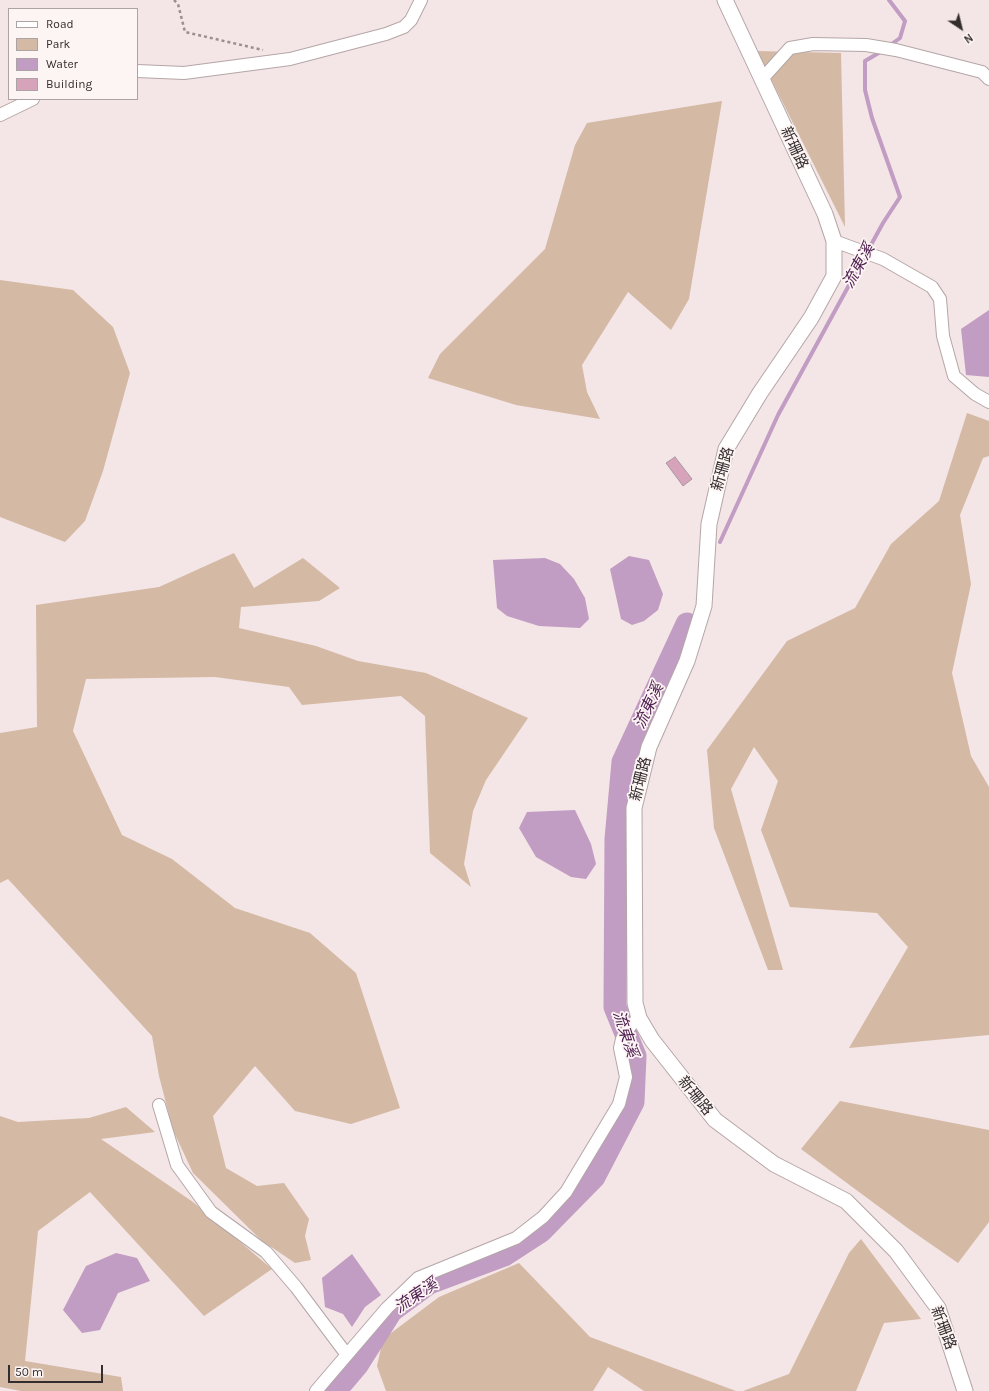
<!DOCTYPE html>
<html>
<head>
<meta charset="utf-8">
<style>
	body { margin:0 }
	#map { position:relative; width:989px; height:1391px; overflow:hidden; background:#f4e5e6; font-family:Karla,sans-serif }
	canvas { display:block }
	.legend { position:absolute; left:8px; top:8px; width:130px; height:92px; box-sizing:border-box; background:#fdf4f4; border:1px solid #aca4a4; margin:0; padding:5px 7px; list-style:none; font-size:12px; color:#332d2d }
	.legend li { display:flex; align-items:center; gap:8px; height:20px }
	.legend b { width:20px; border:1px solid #aca4a4 }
	.north { position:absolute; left:941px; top:8px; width:40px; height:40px; -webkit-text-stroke:3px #fdf4f4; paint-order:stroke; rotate:145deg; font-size:11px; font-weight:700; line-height:16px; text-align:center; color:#332d2d }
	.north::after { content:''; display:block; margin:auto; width:14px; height:18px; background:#332d2d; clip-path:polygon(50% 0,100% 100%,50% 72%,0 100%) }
	.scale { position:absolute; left:8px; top:1365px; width:95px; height:18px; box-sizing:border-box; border:2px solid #332d2d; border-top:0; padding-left:5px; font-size:12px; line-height:14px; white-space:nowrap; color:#332d2d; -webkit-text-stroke:3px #fdf4f4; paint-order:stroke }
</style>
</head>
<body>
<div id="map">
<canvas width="989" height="1391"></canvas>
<ul class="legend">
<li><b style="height:5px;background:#fff"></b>Road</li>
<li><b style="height:11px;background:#d4b9a4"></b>Park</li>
<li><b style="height:11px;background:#c19cc3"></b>Water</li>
<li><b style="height:11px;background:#d6a3bb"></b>Building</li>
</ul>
<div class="north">N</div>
<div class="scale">50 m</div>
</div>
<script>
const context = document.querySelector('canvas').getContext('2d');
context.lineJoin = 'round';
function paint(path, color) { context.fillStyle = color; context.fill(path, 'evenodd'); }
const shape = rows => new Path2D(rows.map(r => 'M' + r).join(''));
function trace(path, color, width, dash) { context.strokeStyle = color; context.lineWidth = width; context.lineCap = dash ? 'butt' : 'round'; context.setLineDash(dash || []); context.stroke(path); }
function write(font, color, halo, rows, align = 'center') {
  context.font = font + ' Karla,"Noto Sans TC",sans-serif'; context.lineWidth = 3.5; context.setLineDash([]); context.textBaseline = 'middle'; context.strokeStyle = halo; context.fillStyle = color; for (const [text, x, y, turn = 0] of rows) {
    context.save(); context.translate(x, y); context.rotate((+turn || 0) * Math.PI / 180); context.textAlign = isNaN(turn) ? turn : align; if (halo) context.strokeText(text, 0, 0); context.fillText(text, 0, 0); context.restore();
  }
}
const green = shape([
	[757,51,841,53,845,227],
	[722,101,689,299,671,330,628,292,582,365,587,392,600,419,516,405,428,378,440,354,545,249,575,145,587,123],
	[0,280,73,290,113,327,130,373,103,471,85,521,65,542,0,517],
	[967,413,989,421,989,456,983,458,960,515,971,584,952,673,971,756,989,787,989,1035,849,1048,908,947,877,913,790,907,761,830,778,781,754,747,731,789,783,970,768,970,714,828,707,750,787,641,855,608,891,544,939,501],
	[234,553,254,588,303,558,340,588,319,601,241,607,239,628,316,646,358,661,426,673,528,718,486,780,473,811,464,864,471,887,430,853,425,716,401,696,302,705,289,687,215,677,86,679,73,731,122,835,172,859,235,908,310,933,356,973,400,1108,351,1124,295,1111,255,1066,213,1116,226,1168,257,1186,284,1183,309,1219,305,1236,311,1260,295,1263,261,1240,193,1173,173,1130,159,1076,152,1036,8,879,0,883,0,733,37,727,36,605,159,587],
	[840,1101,989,1130,989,1222,958,1263,909,1229,801,1149],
	[126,1107,155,1132,101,1139,193,1202,272,1269,204,1316,90,1192,38,1231,25,1361,121,1377,123,1391,21,1391,0,1387,0,1116,18,1122,89,1118],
	[861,1239,921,1319,884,1323,856,1391,743,1391,789,1374,849,1253],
	[519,1263,590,1337,736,1391,644,1391,608,1367,593,1391,386,1391,377,1366,383,1339,439,1297]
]);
const water = shape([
	[989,310,989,377,966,375,961,329],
	[629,556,649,560,663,594,658,610,644,621,632,625,621,619,610,569],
	[545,558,560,564,574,579,585,598,589,619,580,628,539,626,507,616,497,608,493,560],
	[575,810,591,844,596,864,586,879,571,877,536,857,519,828,527,812],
	[116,1253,137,1258,150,1281,118,1293,100,1330,82,1333,63,1310,86,1266],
	[352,1254,381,1295,365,1307,352,1327,343,1314,325,1307,322,1278]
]);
const stream = shape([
	[889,0,905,21,900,38,889,46],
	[720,542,778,415,883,223,900,197,872,118,865,90,865,61,882,51]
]);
const river = shape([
	[335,1391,357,1365,391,1311,429,1283,504,1255,541,1231,594,1177,633,1102,635,1056,615,1007,616,839,623,762,687,624]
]);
const building = shape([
	[675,457,692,479,683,486,666,463,675,457]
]);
const path = shape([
	[174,0,178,4,185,32,263,50]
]);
const minor = shape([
	[137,71,184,73,290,59,386,34,404,27,411,20,421,0],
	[762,79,790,48,813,44,866,45,896,50,982,72,989,79],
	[0,115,33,99],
	[834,241,883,259,932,287,940,299,943,336,954,376,975,394,989,402],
	[159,1105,177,1165,211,1212,266,1252,296,1287,347,1355],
	[316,1391,387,1308,418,1278,516,1238,543,1217,566,1192,619,1104,626,1077,620,1048,622,1039,631,1025,639,1018]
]);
const tertiary = shape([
	[725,0,825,214,834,241,834,276,811,318,760,393,726,449,709,524,704,606,687,661,649,747,634,808,635,1003,639,1018,652,1040,715,1120,774,1164,846,1201,896,1251,938,1308,965,1391]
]);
const streetNames = [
	["新珊路",794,148,65],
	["新珊路",723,469,-74],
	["新珊路",641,779,-76],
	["新珊路",695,1096,51],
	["新珊路",943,1328,69]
];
const waterNames = [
	["流東溪",859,266,-61],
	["流東溪",649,706,-65],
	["流東溪",625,1034,72],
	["流東溪",416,1296,-34]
];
paint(green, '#d4b9a4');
paint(water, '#c19cc3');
trace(stream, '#c19cc3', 4);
trace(river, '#c19cc3', 23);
paint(building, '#d6a3bb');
trace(building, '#a6999f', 1);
trace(minor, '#b5a6a7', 14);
trace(tertiary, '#b5a6a7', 17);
trace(path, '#9a8f90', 2.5, [3, 3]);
trace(minor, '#fff', 12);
trace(tertiary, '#fff', 15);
write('15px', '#332d2d', '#fdf4f4', streetNames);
write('italic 16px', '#502253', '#fdf4f4', waterNames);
</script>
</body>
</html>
